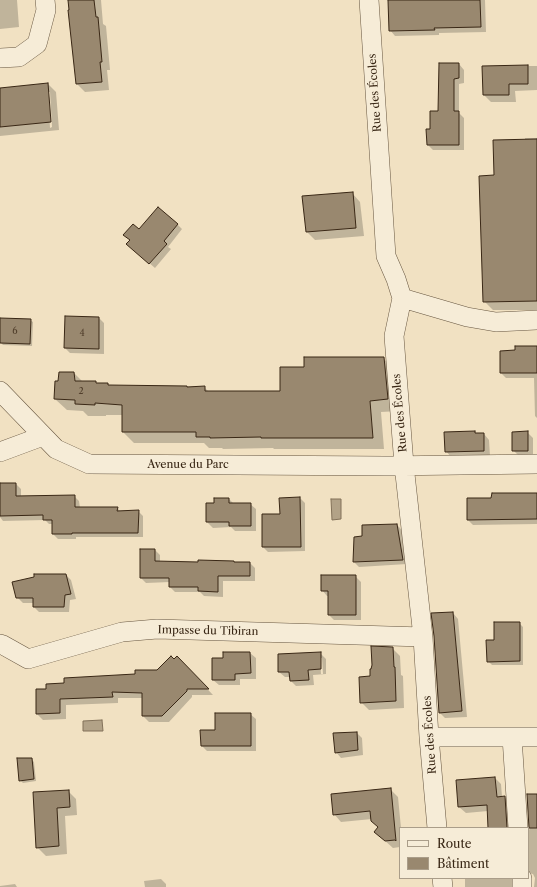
<!DOCTYPE html>
<html>
<head>
<meta charset="utf-8">
<style>
	body { margin:0 }
	#map { position:relative; width:537px; height:887px; overflow:hidden; background:#f1e1c2; font-family:"Libre Caslon Text",serif }
	canvas { display:block }
	.legend { position:absolute; left:399px; top:827px; width:130px; height:52px; box-sizing:border-box; background:#f6ecd7; border:1px solid #aa9d89; margin:0; padding:5px 7px; list-style:none; font-size:12px; color:#392715 }
	.legend li { display:flex; align-items:center; gap:8px; height:20px }
	.legend b { width:20px; border:1px solid #aa9d89 }
</style>
</head>
<body>
<div id="map">
<canvas width="537" height="887"></canvas>
<ul class="legend">
<li><b style="height:5px;background:#f6ecd7"></b>Route</li>
<li><b style="height:11px;background:#99886f"></b>Bâtiment</li>
</ul>
</div>
<script>
const context = document.querySelector('canvas').getContext('2d');
context.lineJoin = 'round';
function paint(path, color) { context.fillStyle = color; context.fill(path, 'evenodd'); }
const shape = rows => new Path2D(rows.map(r => 'M' + r).join(''));
function trace(path, color, width, dash) { context.strokeStyle = color; context.lineWidth = width; context.lineCap = dash ? 'butt' : 'round'; context.setLineDash(dash || []); context.stroke(path); }
function write(font, color, halo, rows, align = 'center') {
  context.font = font + ' "Libre Caslon Text",serif'; context.lineWidth = 3; context.setLineDash([]); context.textBaseline = 'middle'; context.strokeStyle = halo; context.fillStyle = color; for (const [text, x, y, turn = 0] of rows) {
    context.save(); context.translate(x, y); context.rotate((+turn || 0) * Math.PI / 180); context.textAlign = isNaN(turn) ? turn : align; if (halo) context.strokeText(text, 0, 0); context.fillText(text, 0, 0); context.restore();
  }
}
const water = shape([
	[331,499,341,499,341,519,332,520,331,499],
	[102,720,103,731,83,731,83,721,102,720]
]);
const shadow = shape([
	[0,0,17,0,19,27,0,29],
	[69,0,101,0,103,24,106,26,110,70,107,70,109,90,85,92,77,84],
	[389,0,485,0,486,32,439,33,439,35,395,36,390,30],
	[459,64,464,70,464,83,459,84,459,113,464,118,464,150,433,150,428,145,430,130],
	[521,66,537,66,537,90,515,91,516,102,491,102,484,95],
	[48,84,56,92,59,130,0,136,0,89],
	[48,92,50,92,52,127,50,128],
	[525,138,537,138,537,310,493,310,484,301,495,176,525,140],
	[352,193,360,202,364,236,315,240,307,232],
	[177,224,182,229,168,247,171,249,155,268,133,249,131,241,125,235,139,230],
	[66,317,99,318,104,323,104,354,70,353,65,348],
	[0,319,30,320,33,322,32,346,3,345,1,343,0,338],
	[537,347,537,418,535,416,534,378,506,378,501,373,501,352,516,351],
	[383,358,395,370,399,411,381,412,384,449,274,449,273,448,223,449,222,448,209,448,204,443,134,443,123,432,123,415,106,415,106,416,88,416,83,411,67,410,55,399,59,382,74,373,83,382,95,382,97,384,108,384,110,386,204,387,209,392,281,392,305,368],
	[475,432,477,434,484,434,489,440,490,456,451,457,446,451],
	[527,432,533,438,533,456,519,456,513,450],
	[0,484,16,484,21,489,21,497,74,496,79,501,80,508,117,508,121,512,138,511,143,516,143,537,76,537,76,539,58,539,53,534,53,524,49,524,45,520,3,521,0,517],
	[537,493,537,524,473,525,468,520,492,499],
	[300,498,305,503,305,551,268,552,263,547,281,515],
	[229,499,234,504,250,504,256,509,256,531,235,531,231,527,213,528,207,522,207,504,215,504],
	[397,525,402,530,407,564,359,567,354,562,363,537],
	[155,550,160,555,160,562,199,563,199,561,234,562,236,563,250,563,255,568,255,581,223,581,223,597,204,596,200,592,175,592,170,587,170,582,146,583,141,578],
	[66,575,71,580,76,599,70,600,69,612,39,612,34,607,34,603,23,603,17,597],
	[355,576,361,582,361,620,334,620,329,615,329,596,327,596,322,590],
	[453,613,458,619,467,717,445,718,440,713],
	[519,623,523,627,523,665,492,665,488,661,495,641],
	[392,648,400,656,401,675,403,676,404,708,369,710,361,702,371,677],
	[250,653,256,658,256,679,240,679,240,685,219,685,213,680,224,659],
	[320,653,326,659,326,674,313,675,314,685,296,686,291,681,291,677,285,677,279,672],
	[320,658,322,658,323,674,321,674],
	[177,657,213,695,192,695,192,697,169,722,149,722,143,716,143,698,118,698,118,703,66,705,66,719,43,720,37,714,47,690,157,671],
	[250,714,256,719,256,751,207,751,202,746,216,731],
	[357,733,362,738,363,755,341,758,336,752],
	[31,759,34,762,36,781,23,783,20,780],
	[495,778,501,784,502,797,504,797,511,804,513,828,489,828,488,811,466,813,459,807],
	[391,790,398,797,401,828,400,828,400,847,393,848,383,839,379,827,372,819,341,822,334,814],
	[68,791,76,799,77,815,65,816,67,854,46,856,37,847,34,793],
	[537,794,537,887,534,887,535,878,533,874,528,873,528,834,530,827,528,795],
	[465,878,520,878,513,887,465,887],
	[161,879,166,884,166,887,145,887,144,881],
	[15,884,17,887,0,887,0,886]
]);
const building = shape([
	[68,0,94,0,96,17,98,17,102,62,100,62,102,82,76,84,68,10,69,10,68,0],
	[388,0,480,0,481,27,434,28,435,30,389,31,388,0],
	[439,63,459,63,459,78,454,79,454,111,459,111,459,145,427,145,426,129,430,129,430,111,438,111,439,63],
	[528,65,528,84,509,84,509,95,483,95,482,66,528,65],
	[48,83,51,122,0,127,0,88,48,83],
	[537,139,537,301,483,302,479,176,494,175,493,140,537,139],
	[353,192,356,228,306,232,302,196,353,192],
	[158,207,178,224,164,241,167,244,149,264,126,244,130,240,123,235,133,224,139,229,158,207],
	[65,316,99,317,99,349,64,348,65,316],
	[0,318,31,319,30,344,0,343,0,318],
	[515,346,537,346,537,373,500,373,500,351,515,350,515,346],
	[304,357,384,357,388,399,370,401,373,438,261,438,261,437,210,438,210,437,196,437,196,432,122,432,122,405,95,403,95,405,75,404,75,400,54,399,55,381,58,381,59,372,74,372,75,381,96,381,96,383,108,383,108,385,187,386,187,387,205,386,205,391,280,391,280,367,304,367,304,357],
	[475,431,475,433,484,433,484,451,445,452,444,432,475,431],
	[528,431,528,451,512,451,512,432,528,431],
	[0,483,16,483,16,496,75,495,75,507,118,507,117,511,139,510,138,533,72,533,72,534,52,534,52,520,43,520,43,515,0,516,0,483],
	[492,493,537,493,537,519,467,520,467,498,491,498,492,493],
	[300,497,301,547,262,547,262,514,280,514,279,498,300,497],
	[214,498,229,498,229,503,251,503,251,526,229,526,229,522,206,522,206,503,214,503,214,498],
	[397,524,403,560,353,562,354,537,362,536,362,525,397,524],
	[140,549,155,549,155,561,198,562,198,560,234,561,234,562,250,562,250,576,218,576,218,592,198,591,198,587,169,587,169,578,140,578,140,549],
	[34,574,66,574,71,594,65,595,64,607,33,607,33,598,16,598,12,582,34,577,34,574],
	[321,575,356,575,356,615,328,615,328,591,321,591,321,575],
	[453,612,462,711,439,713,434,636,431,613,453,612],
	[494,622,520,622,520,661,487,662,486,640,494,640,494,622],
	[371,646,393,647,394,667,395,667,396,701,360,703,359,677,370,676,370,669,371,669,372,665,371,646],
	[223,652,250,652,251,673,235,674,235,680,212,680,212,658,223,658,223,652],
	[321,652,321,669,308,670,309,680,290,681,289,672,278,672,278,654,321,652],
	[171,656,174,659,177,656,209,689,187,689,187,691,162,716,142,716,142,693,112,692,113,697,60,699,60,713,36,714,36,689,46,689,46,684,64,683,64,678,135,674,135,670,157,670,171,656],
	[215,713,251,713,251,746,201,746,200,730,215,730,215,713],
	[357,732,358,750,335,753,333,733,357,732],
	[17,758,32,758,34,779,19,781,17,758],
	[495,777,497,797,505,796,507,828,488,828,487,805,458,807,456,780,495,777],
	[391,788,396,841,395,840,385,841,374,832,378,827,371,821,370,811,333,815,331,794,391,788],
	[69,790,70,807,57,808,59,846,36,848,33,792,69,790],
	[527,794,537,794,537,828,529,828,527,794]
]);
const street = shape([
	[369,0,386,256,396,279,402,298,394,336,404,465,423,637,429,737,437,828],
	[0,58,19,57,37,44,46,10,45,0],
	[402,298,467,317,496,322,537,320],
	[0,391,56,449,89,464,385,466,537,464],
	[0,452,43,436],
	[0,644,3,645,28,659,122,632,157,629,423,637],
	[429,737,537,737],
	[512,737,518,828],
	[442,878,443,887],
	[522,878,522,887]
]);
const numberNames = [
	["6",15,331],
	["4",82,333],
	["2",81,391]
];
const streetNames = [
	["Rue des Écoles",375,93,-94],
	["Rue des Écoles",400,413,-95],
	["Avenue du Parc",188,465],
	["Impasse du Tibiran",208,631,1],
	["Rue des Écoles",430,735,-94]
];
paint(water, '#b2a287');
trace(water, '#827159', 1);
paint(shadow, '#0003');
paint(building, '#99886f');
trace(building, '#392715', 1);
trace(street, '#675640', 20);
trace(street, '#f6ecd7', 19);
write('9px', '#513f2c', null, numberNames);
write('11px', '#392715', '#f6ecd7', streetNames);
</script>
</body>
</html>
